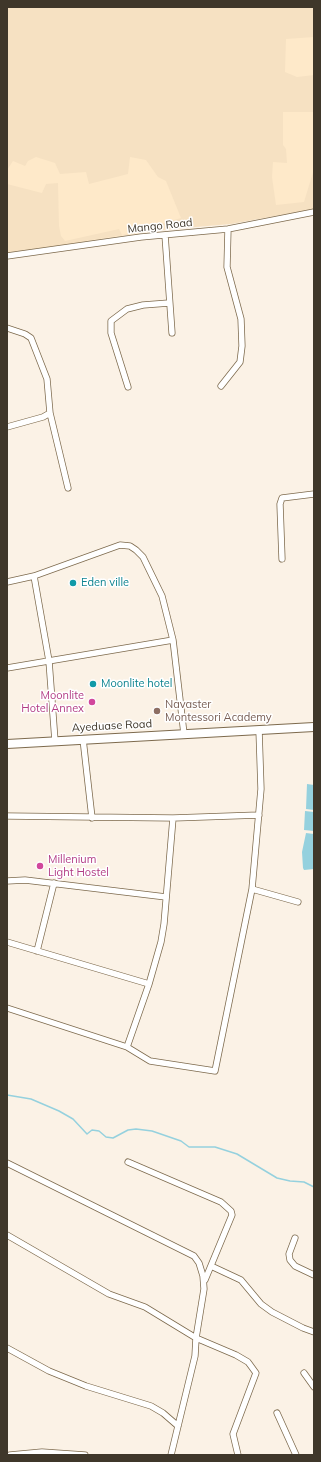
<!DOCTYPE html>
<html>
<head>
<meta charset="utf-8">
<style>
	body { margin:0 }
	#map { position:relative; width:321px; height:1462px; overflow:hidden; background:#fbf2e6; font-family:Mulish,sans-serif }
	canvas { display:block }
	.frame { position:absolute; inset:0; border:8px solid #3f372a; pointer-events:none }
</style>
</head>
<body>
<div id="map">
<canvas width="321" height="1462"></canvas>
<div class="frame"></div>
</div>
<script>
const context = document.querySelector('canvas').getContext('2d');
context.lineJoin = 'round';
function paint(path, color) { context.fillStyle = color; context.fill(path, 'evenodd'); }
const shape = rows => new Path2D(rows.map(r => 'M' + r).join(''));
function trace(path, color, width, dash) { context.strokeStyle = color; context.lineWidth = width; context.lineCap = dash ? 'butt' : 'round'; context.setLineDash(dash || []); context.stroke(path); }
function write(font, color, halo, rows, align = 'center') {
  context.font = font + ' Mulish,sans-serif'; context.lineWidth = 3; context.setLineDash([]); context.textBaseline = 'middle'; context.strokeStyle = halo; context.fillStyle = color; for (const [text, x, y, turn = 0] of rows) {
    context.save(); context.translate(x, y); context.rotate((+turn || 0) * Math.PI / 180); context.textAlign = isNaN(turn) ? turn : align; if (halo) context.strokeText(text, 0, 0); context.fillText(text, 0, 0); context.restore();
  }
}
const built = shape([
	[7,7,314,7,314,206,7,254]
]);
const green = shape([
	[7,7,314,7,314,37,286,39,285,72,297,77,314,75,314,112,283,112,283,145,286,149,287,163,273,162,272,177,276,205,304,202,314,169,314,209,231,224,149,231,7,253,7,184,42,193,46,184,58,183,59,226,61,236,65,241,119,229,122,235,181,218,166,181,158,177,146,160,130,157,128,174,89,184,86,172,60,174,55,163,36,157,28,161,25,166,13,161,7,170]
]);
const water = shape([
	[307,784,314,785,314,810,306,809],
	[305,811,314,812,314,831,304,830],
	[306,833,314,834,314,869,304,870,303,868,302,852]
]);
const stream = shape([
	[7,1095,31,1099,59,1111,73,1119,87,1134,92,1130,99,1131,106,1137,113,1138,128,1130,136,1129,152,1131,181,1141,189,1147,215,1147,237,1154,277,1178,290,1181,304,1182,314,1187]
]);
const street = shape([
	[165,235,172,333],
	[7,256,141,237,228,229,314,212],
	[7,328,25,334,31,338,47,379,50,413,68,488],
	[221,386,240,362,242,346,241,319,227,267,228,229],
	[128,387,111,333,111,321,127,309,143,305,169,303],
	[7,427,43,417,50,413],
	[282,559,280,504,282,498,314,494],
	[34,576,49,661,55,741],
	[7,582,34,576,120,545,130,546,136,550,143,557,162,596,173,640,184,734],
	[7,668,173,640],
	[83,739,92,818],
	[7,816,173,818,259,815],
	[7,881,25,880,166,897],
	[252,889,298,902],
	[7,942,149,984],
	[37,951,54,883],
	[7,1008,127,1047,150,1061,215,1071,252,889,261,789,259,730],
	[127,1047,149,984,161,942,164,924,173,818],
	[128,1162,221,1202,231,1211,232,1215,205,1280],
	[7,1163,194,1256,199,1263,203,1276,204,1289,196,1338,195,1356,171,1455],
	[7,1235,109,1294,145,1307,196,1338,236,1355,248,1362,256,1373,233,1434,238,1455],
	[295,1238,289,1254,290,1260,295,1266,314,1275],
	[211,1266,241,1280,261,1304,272,1312,303,1328,314,1332],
	[7,1348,49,1371,86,1386,151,1406,163,1413,178,1426],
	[304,1373,314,1387],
	[277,1413,296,1455],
	[10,1455,42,1452,85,1455]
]);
const secondary = shape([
	[7,744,314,727]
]);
const markers = [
	[73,583,4,"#0f9aa8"],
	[93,684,4,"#0f9aa8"],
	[92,702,4,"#d1479c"],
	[157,711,4,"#8d6e63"],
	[40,866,4,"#d1479c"]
];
const streetNames = [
	["Mango Road",160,226,-6],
	["Ayeduase Road",112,726,-3]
];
const cultureNames = [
	["Eden ville",81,583],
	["Moonlite hotel",101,684]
];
const hotelNames = [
	["Moonlite",84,696],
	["Hotel Annex",84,709],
	["Millenium",48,860,"left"],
	["Light Hostel",48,873,"left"]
];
const educationNames = [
	["Navaster",165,705],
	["Montessori Academy",165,718]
];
paint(built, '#fee9c9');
paint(green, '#f6e1c2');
paint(water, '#95d1de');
trace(stream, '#95d1de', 1.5);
trace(street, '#7d6a4d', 7);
trace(secondary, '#7d6a4d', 10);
trace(street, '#fff', 5.5);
trace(secondary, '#fff', 8);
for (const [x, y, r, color] of markers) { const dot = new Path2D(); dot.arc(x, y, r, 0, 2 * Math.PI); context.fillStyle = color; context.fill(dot); trace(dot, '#fff', 1.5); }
write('11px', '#3f372a', '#fff', streetNames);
write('11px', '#0d838f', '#fff', cultureNames, 'left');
write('11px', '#b23c85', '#fff', hotelNames, 'right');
write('11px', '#785e54', '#fff', educationNames, 'left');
</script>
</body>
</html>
